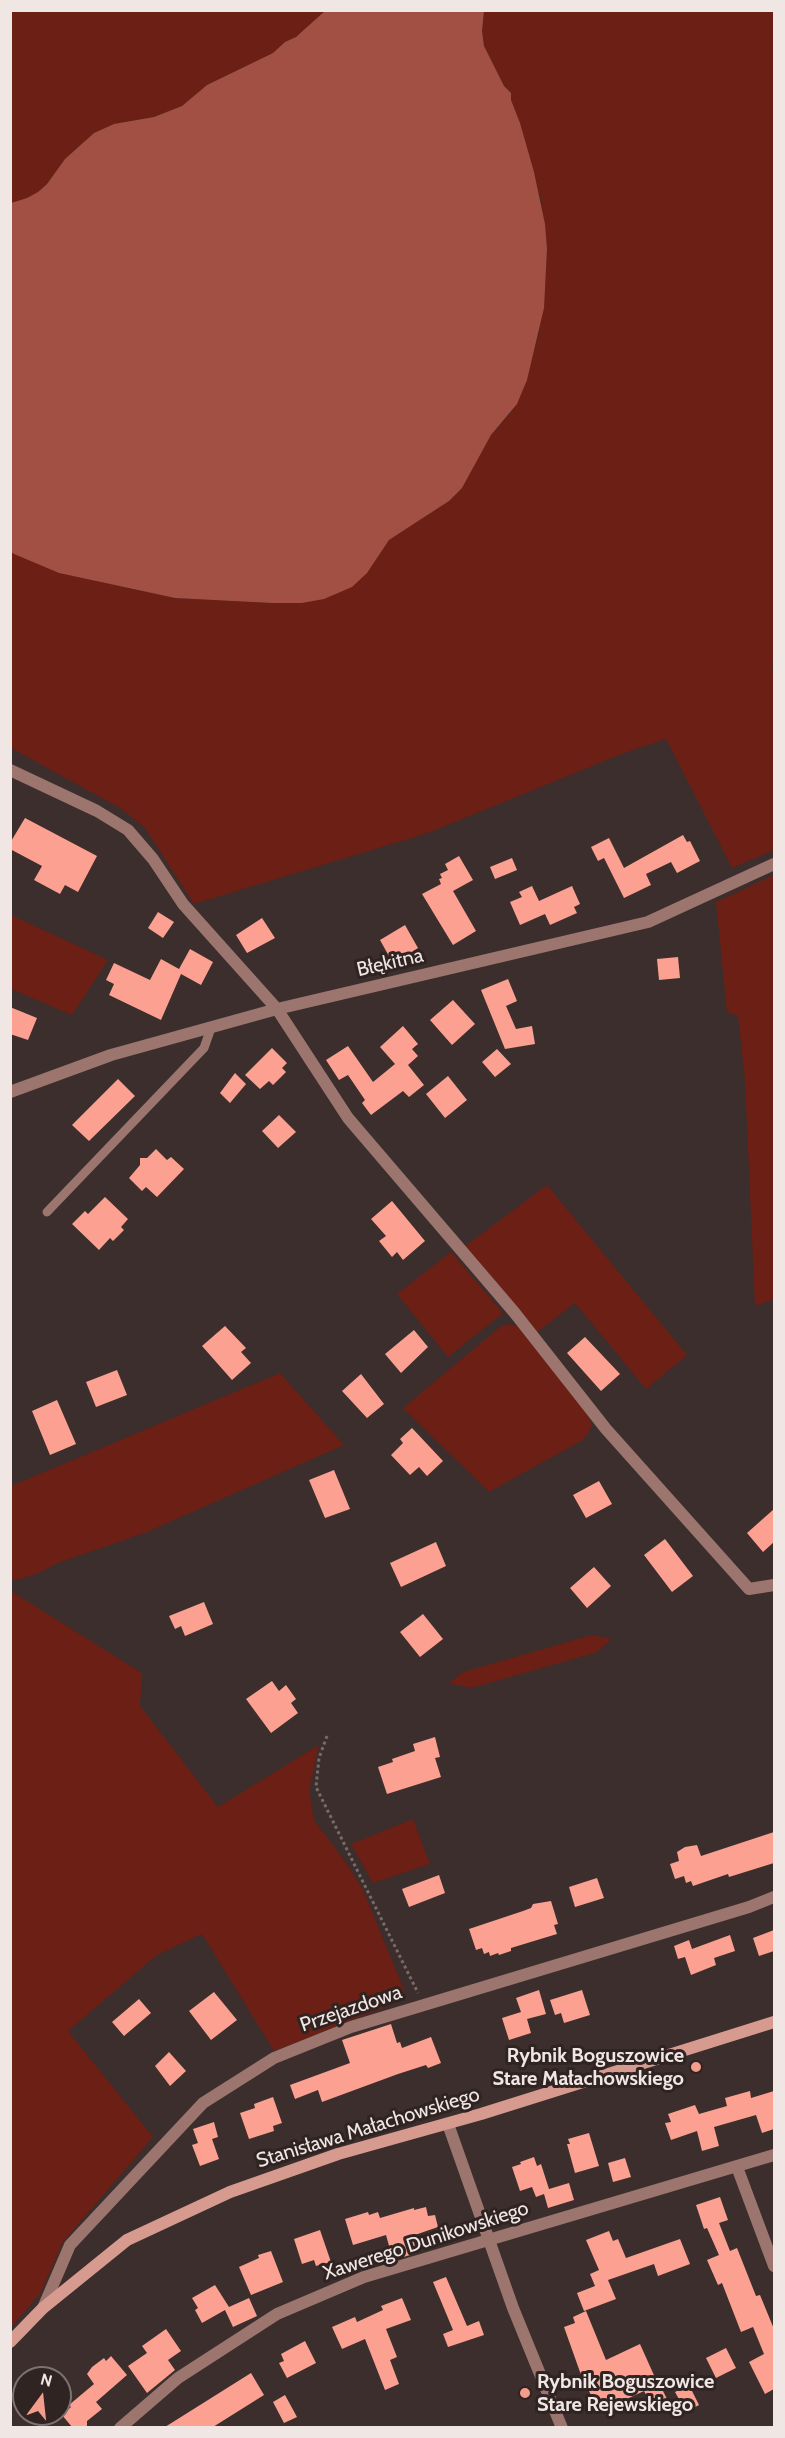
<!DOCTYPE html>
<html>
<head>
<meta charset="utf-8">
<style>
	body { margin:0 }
	#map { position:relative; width:785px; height:2438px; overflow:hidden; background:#3b2e2c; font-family:Cabin,sans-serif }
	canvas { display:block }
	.frame { position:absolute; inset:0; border:12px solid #f0e7e5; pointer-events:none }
	.north { position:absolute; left:12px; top:2366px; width:60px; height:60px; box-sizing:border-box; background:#302422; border:2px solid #7d7270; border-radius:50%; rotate:15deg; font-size:16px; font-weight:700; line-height:24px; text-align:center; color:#f0e7e5 }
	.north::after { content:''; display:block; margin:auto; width:21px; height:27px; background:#f59d8d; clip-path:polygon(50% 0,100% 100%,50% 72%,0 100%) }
</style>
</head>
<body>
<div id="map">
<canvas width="785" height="2438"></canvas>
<div class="frame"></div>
<div class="north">N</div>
</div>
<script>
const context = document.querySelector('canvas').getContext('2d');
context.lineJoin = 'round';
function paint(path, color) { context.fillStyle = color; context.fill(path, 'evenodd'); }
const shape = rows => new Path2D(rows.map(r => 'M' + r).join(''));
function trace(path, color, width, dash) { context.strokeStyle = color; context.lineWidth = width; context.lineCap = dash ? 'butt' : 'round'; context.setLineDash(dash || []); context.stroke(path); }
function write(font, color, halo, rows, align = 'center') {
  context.font = font + ' Cabin,sans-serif'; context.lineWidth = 6; context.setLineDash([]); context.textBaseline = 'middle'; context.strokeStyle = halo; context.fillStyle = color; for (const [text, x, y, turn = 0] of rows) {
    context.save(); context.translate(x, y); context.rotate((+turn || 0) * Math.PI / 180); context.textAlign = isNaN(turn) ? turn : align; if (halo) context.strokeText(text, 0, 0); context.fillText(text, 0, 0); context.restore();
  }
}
const green = shape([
	[11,11,326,11,296,37,285,42,273,53,207,85,182,106,153,117,114,124,94,133,65,159,47,184,38,192,27,198,11,203],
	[484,11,774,11,774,659,772,667,774,672,774,850,732,868,666,739,624,753,428,833,194,904,145,828,122,809,11,748,10,551,59,573,175,598,272,603,378,555,389,540,449,501,462,488,491,435,509,415,522,393,539,333,545,283,547,249,541,200,520,123,511,100,511,93,504,86,484,46,482,31],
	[774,875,774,1299,755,1306,745,1081,738,1016,727,1012,716,902],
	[11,915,108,960,72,1015,11,989],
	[547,1185,687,1355,646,1389,575,1303,537,1332,464,1247],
	[451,1252,503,1313,448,1357,397,1294],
	[508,1324,517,1326,553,1368,583,1405,592,1425,588,1434,581,1441,489,1492,403,1408,500,1327],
	[280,1373,344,1445,147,1532,58,1563,38,1573,21,1579,11,1579,11,1486],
	[11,1591,142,1673,140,1706,218,1807,319,1745,309,1790,314,1820,347,1864,363,1890,405,1992,395,2003,274,2051,202,1934,157,1955,68,2031,153,2137,63,2242,40,2294,11,2327],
	[592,1635,612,1639,595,1653,471,1688,449,1683,463,1672],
	[413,1819,430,1864,373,1883,351,1844]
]);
const water = shape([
	[326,10,484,11,482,31,484,46,504,86,511,93,511,100,520,123,534,172,545,224,547,249,544,308,527,380,517,404,491,435,462,488,449,501,389,540,367,573,352,587,324,599,302,603,272,603,175,598,59,573,14,554,10,551,11,203,27,198,38,192,47,184,65,159,94,133,114,124,154,117,182,106,207,85,273,53,285,42,296,37]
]);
const building = shape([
	[25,818,97,856,78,892,65,885,60,894,34,880,42,866,10,849,10,843],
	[683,835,687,842,690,841,700,861,677,873,671,862,646,874,651,885,624,898,604,858,598,861,591,847,609,838,624,868],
	[459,856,473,880,453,891,476,931,453,945,422,894,441,884,439,879,442,878,440,874,448,870,445,864],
	[512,858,517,870,495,879,490,867],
	[532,886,539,901,572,886,580,904,574,907,577,913,550,925,545,914,520,925,510,902,522,897,519,892],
	[158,912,174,922,163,938,148,928],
	[262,918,275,938,247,953,236,935],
	[405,925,418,948,403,958,400,953,390,958,380,940],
	[190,949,213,962,201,985,181,974,161,1020,109,995,114,984,106,980,114,963,150,980,161,959,179,969],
	[678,957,680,978,659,980,657,959],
	[508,979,517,1001,506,1006,516,1029,532,1026,535,1044,505,1049,481,990],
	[453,1000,475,1024,452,1045,430,1020],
	[10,1007,37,1018,28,1040,10,1034],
	[403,1026,418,1044,412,1049,418,1056,408,1065,424,1085,409,1097,403,1091,371,1115,362,1103,365,1100,348,1075,339,1080,326,1060,348,1046,373,1082,395,1064,380,1047],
	[272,1048,287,1063,282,1068,286,1072,273,1085,269,1081,260,1089,245,1075],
	[497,1049,511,1064,495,1077,482,1062],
	[235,1073,246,1084,230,1103,220,1093],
	[448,1076,467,1100,445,1118,426,1094],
	[118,1079,135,1096,89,1141,72,1125],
	[279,1115,296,1132,278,1148,262,1131],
	[156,1149,167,1160,171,1157,184,1169,157,1197,146,1187,142,1191,129,1178,140,1165,140,1158,147,1158],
	[105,1197,128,1219,121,1227,124,1230,113,1241,110,1238,99,1250,72,1224,85,1211,88,1214],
	[392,1201,425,1241,403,1260,397,1252,392,1257,379,1241,386,1236,371,1219],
	[225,1326,246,1348,241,1352,251,1363,232,1380,202,1346],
	[414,1330,428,1347,401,1373,385,1354],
	[585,1337,620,1374,601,1391,567,1353],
	[117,1370,127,1395,96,1407,86,1382],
	[361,1374,384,1404,367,1418,342,1391],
	[57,1400,76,1444,50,1455,32,1411],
	[412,1428,443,1461,427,1476,419,1467,410,1475,391,1455,403,1443,400,1439],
	[334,1470,350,1509,325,1518,309,1480],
	[599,1481,612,1504,586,1518,573,1495],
	[774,1509,774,1542,763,1552,747,1533],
	[665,1539,693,1576,672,1592,644,1555],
	[436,1542,446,1566,401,1587,390,1563],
	[594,1567,611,1586,587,1608,570,1588],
	[204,1602,213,1624,185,1636,181,1626,175,1629,169,1616],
	[423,1614,443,1639,420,1657,400,1632],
	[272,1681,279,1691,286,1685,296,1699,291,1703,298,1713,271,1733,246,1699],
	[435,1737,440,1757,435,1758,441,1777,387,1794,378,1767,393,1762,392,1759,415,1751,413,1744],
	[774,1832,774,1863,729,1877,728,1874,693,1886,691,1881,686,1883,684,1876,675,1879,670,1864,679,1861,677,1852,685,1847,697,1845,701,1856],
	[439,1875,445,1893,409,1907,402,1889],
	[597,1878,604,1898,575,1907,569,1887],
	[551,1901,558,1924,554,1925,557,1934,511,1948,511,1951,499,1955,498,1953,490,1956,489,1952,484,1954,482,1948,476,1950,469,1929,523,1911,531,1908,533,1904],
	[774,1930,774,1951,759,1956,753,1938],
	[730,1935,735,1951,714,1958,716,1965,691,1975,685,1957,678,1959,674,1946,689,1940,692,1949],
	[539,1990,546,2014,527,2019,531,2033,509,2040,502,2018,521,2012,516,1998],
	[582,1990,590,2015,564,2023,561,2013,555,2015,550,2000],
	[214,1992,237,2020,211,2040,189,2011],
	[139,1999,151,2013,124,2036,112,2022],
	[391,2024,397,2043,400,2042,402,2048,431,2037,441,2063,428,2068,426,2065,398,2074,322,2102,318,2090,295,2099,290,2085,350,2063,342,2040],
	[169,2052,186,2071,170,2086,155,2066],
	[750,2091,751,2098,774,2091,774,2129,762,2133,756,2115,714,2127,719,2146,702,2151,697,2131,671,2140,665,2123,671,2122,668,2114,695,2105,699,2114,727,2106,725,2098],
	[273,2097,282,2123,273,2126,274,2131,249,2139,240,2113,255,2108,254,2104],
	[214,2122,218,2137,212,2139,219,2159,200,2166,192,2145,198,2143,193,2129],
	[589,2133,599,2166,575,2173,567,2144,570,2144,568,2139],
	[534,2157,537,2166,541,2164,549,2189,569,2183,574,2200,548,2208,544,2194,536,2197,532,2187,520,2191,512,2167,521,2164,520,2162],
	[625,2158,631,2177,613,2182,608,2163],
	[720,2197,728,2220,719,2223,730,2251,737,2248,756,2296,760,2295,774,2329,774,2389,765,2394,749,2362,764,2354,753,2327,741,2332,722,2283,718,2285,707,2260,719,2255,707,2228,704,2229,696,2205],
	[426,2207,428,2216,435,2215,438,2227,412,2236,417,2253,393,2260,386,2235,353,2245,345,2219,368,2212,369,2215,378,2212,380,2218,414,2208,414,2210],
	[320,2230,331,2262,316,2266,314,2260,302,2264,294,2239],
	[609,2231,613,2241,618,2239,626,2258,680,2239,690,2264,658,2276,654,2264,608,2280,616,2299,584,2311,577,2293,595,2286,590,2274,599,2270,586,2240],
	[271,2251,283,2282,251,2295,239,2267,259,2258,258,2255],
	[446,2277,467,2326,479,2321,484,2335,448,2347,443,2334,453,2330,433,2282],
	[215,2285,229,2307,249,2298,257,2316,233,2327,225,2310,202,2323,195,2310,198,2308,192,2298],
	[402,2298,411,2320,386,2329,397,2357,390,2360,399,2384,385,2390,365,2339,342,2349,332,2327,355,2317,357,2322,383,2310,381,2306],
	[586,2311,606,2360,640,2344,657,2382,658,2381,668,2401,653,2408,644,2391,599,2412,580,2372,564,2327,575,2323,573,2317],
	[166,2329,181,2351,168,2360,175,2370,147,2393,128,2366,147,2353,142,2346],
	[305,2341,316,2363,287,2378,279,2363,284,2361,281,2354],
	[726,2348,736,2368,716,2378,706,2358],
	[111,2356,127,2375,96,2402,102,2409,87,2421,87,2427,72,2427,62,2415,71,2407,69,2405,94,2384,87,2374,92,2367,104,2358,106,2361],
	[251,2373,264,2395,213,2427,165,2427],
	[689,2385,699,2405,686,2412,675,2392],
	[285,2395,297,2417,284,2423,273,2402]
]);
const path = shape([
	[327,1736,319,1758,316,1787,418,1993],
	[10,2395,24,2408],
	[30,2414,44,2428]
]);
const lane = shape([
	[47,1212,204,1048,211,1028]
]);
const street = shape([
	[10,770,97,811,128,830,153,859,183,904,277,1009,348,1118,514,1312,606,1429,749,1589,774,1585],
	[10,1092,111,1055,277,1009,648,922,774,864],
	[448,2124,513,2308,562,2428],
	[737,2167,774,2266],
	[43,2308,70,2245,203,2103,274,2058,351,2027,749,1907,774,1897],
	[120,2428,178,2378,277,2314,364,2277,774,2155]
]);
const secondary = shape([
	[10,2342,43,2308,127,2240,230,2192,338,2154,481,2114,774,2022]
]);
const markers = [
	[696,2067,6,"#f59d8d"],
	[525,2393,6,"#f59d8d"]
];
const streetNames = [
	["Błękitna",390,963,-13],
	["Przejazdowa",351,2009,-19],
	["Stanisława Małachowskiego",368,2128,-17],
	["Xawerego Dunikowskiego",426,2241,-18]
];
const poiNames = [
	["Rybnik Boguszowice",684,2056],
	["Stare Małachowskiego",684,2079],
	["Rybnik Boguszowice",537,2382,"left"],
	["Stare Rejewskiego",537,2405,"left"]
];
paint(green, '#6b1f15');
paint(water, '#a15043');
paint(building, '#fca191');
trace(path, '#776c6a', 3, [3, 3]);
trace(lane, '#9b756e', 9);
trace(street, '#9b756e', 12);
trace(secondary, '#d79a8f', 12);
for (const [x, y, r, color] of markers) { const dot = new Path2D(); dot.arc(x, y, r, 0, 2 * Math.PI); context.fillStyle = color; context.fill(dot); trace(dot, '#302422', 2); }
write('20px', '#f0e7e5', '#302422', streetNames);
write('bold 20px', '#f0e7e5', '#302422', poiNames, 'right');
</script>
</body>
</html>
